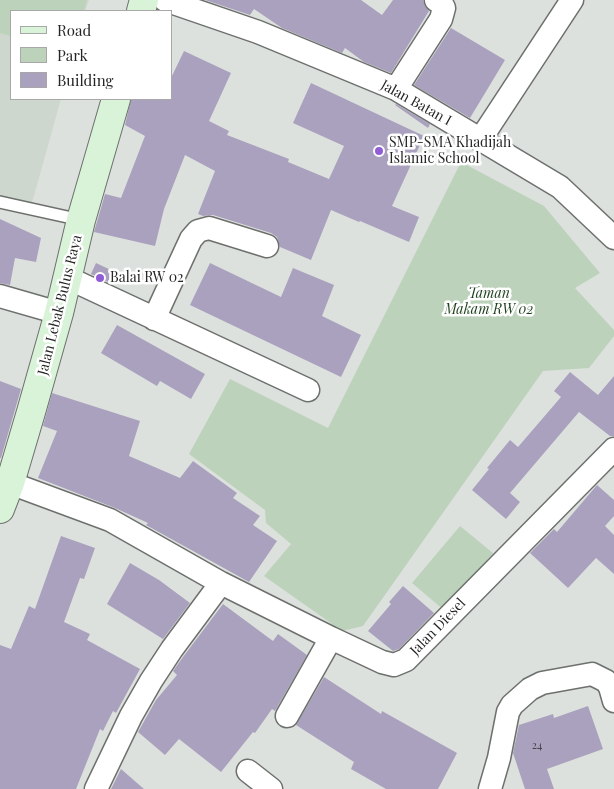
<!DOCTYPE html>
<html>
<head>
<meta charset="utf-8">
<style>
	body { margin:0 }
	#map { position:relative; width:614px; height:789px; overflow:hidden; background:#dde1dd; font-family:"Playfair Display",serif }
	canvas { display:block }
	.legend { position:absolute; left:10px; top:10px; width:162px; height:90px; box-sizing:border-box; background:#fff; border:1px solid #a7a8a7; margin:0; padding:6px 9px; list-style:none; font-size:15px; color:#242624 }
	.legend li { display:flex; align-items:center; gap:10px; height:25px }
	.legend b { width:25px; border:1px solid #a7a8a7 }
</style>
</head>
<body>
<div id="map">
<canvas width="614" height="789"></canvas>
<ul class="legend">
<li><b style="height:6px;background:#d8f3d7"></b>Road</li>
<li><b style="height:14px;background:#bcd2bb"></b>Park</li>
<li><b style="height:14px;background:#aaa1be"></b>Building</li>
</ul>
</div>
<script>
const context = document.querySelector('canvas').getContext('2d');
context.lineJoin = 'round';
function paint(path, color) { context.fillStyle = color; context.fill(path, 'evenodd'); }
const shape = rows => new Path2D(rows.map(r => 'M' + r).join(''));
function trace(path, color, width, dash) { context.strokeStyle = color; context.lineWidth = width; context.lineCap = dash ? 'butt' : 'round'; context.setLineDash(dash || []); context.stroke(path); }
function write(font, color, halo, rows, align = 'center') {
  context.font = font + ' "Playfair Display",serif'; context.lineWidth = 5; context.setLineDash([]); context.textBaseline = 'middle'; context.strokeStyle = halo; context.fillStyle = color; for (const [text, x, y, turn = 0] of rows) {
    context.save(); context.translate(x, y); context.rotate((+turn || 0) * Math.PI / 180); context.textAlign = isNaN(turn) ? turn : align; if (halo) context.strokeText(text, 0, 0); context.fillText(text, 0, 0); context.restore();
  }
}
const built = shape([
	[0,0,89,0,85,11,11,11,11,99,61,99,30,210,0,203]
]);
const green = shape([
	[0,0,87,0,84,11,11,11,11,36,0,33],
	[461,162,544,206,600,273,575,288,614,330,614,336,589,368,543,371,363,626,342,631,264,576,291,544,266,523,265,510,189,454,230,379,328,428],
	[460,526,493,553,445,611,412,583]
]);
const building = shape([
	[205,0,361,0,382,15,393,0,423,0,425,6,429,11,391,73,364,62,345,48,342,53,282,28,254,9,250,15],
	[451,28,505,60,470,118,414,85],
	[184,51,231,73,209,121,229,131,227,135,289,159,288,162,329,179,344,146,293,123,311,83,424,136,392,206,419,217,409,242,360,221,359,222,331,210,311,260,280,247,277,237,271,233,213,215,203,216,198,214,215,171,185,155,164,209,155,246,94,232,105,194,121,198,145,136,125,125,131,99,171,99,171,78],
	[396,104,430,124,428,128,395,105],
	[0,219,41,238,36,262,15,258,10,285,0,283],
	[96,263,113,271,108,282,91,274],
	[210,263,281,297,293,268,334,285,322,316,361,335,341,377,190,305],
	[117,325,205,374,191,399,160,381,157,386,101,353],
	[570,372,598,395,614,376,614,436,610,436,579,412,510,493,520,502,506,519,472,490,489,469,487,468,510,440,518,447,561,397,554,391],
	[0,381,21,389,1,458,0,458],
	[52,393,140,421,129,456,180,478,193,461,237,493,233,498,260,516,253,525,277,541,249,582,146,525,148,523,115,508,38,478,57,431,43,426],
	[597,485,614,500,614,516,605,526,614,535,614,574,596,558,568,588,530,553,554,529,557,532],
	[61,536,95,548,84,579,80,578,64,622,90,634,87,640,140,669,116,713,113,711,103,731,100,729,76,789,0,789,0,645,11,649,29,606,35,609],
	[130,563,159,580,190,603,163,639,107,604],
	[403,586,434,613,399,649,393,651,368,631,391,604,389,602],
	[223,604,273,641,278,634,307,655,275,711,272,709,255,733,253,732,221,772,179,739,165,755,138,732,156,700,177,675,173,671,183,657],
	[324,677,381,714,382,711,457,753,438,789,386,789,351,769,354,762,296,725],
	[588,706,603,749,547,769,554,789,525,789,513,753,519,725,553,714,554,718],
	[121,769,144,789,111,789]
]);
const service = shape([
	[0,202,81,220]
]);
const minor = shape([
	[165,0,258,32,396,89,560,187,614,238],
	[396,89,441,19,444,8,442,4,436,0],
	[480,140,572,0],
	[68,278,308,390],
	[0,296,59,313],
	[154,319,191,239,198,231,209,228,267,246],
	[10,483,110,520,221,583,331,638,382,662,394,665,406,660,614,449],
	[287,716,331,638],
	[248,771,271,789],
	[96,789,131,716,151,681,172,649,221,583],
	[490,789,499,758,508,712,512,705,530,689,542,683,592,674,606,681,610,687,614,701]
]);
const secondary = shape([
	[141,11,144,0],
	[0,509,10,483,31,412,59,313,81,220,116,99]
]);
const markers = [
	[379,151,5,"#905dd6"],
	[100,278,5,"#905dd6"]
];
const numberNames = [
	["24",537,746]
];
const streetNames = [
	["Jalan Batan I",416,103,29],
	["Jalan Lebak Bulus Raya",60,305,-76],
	["Jalan Diesel",438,627,-46]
];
const poiNames = [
	["SMP-SMA Khadijah",389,143],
	["Islamic School",389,159],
	["Balai RW 02",110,278]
];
const parkNames = [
	["Taman",489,294],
	["Makam RW 02",489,310]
];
paint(built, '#ced7ce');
paint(green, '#bcd2bb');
paint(building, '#aaa1be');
trace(service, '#6d706d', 14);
trace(minor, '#6d706d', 25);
trace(secondary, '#6d706d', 30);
trace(service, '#fff', 11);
trace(minor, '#fff', 22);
trace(secondary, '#d8f3d7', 28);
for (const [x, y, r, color] of markers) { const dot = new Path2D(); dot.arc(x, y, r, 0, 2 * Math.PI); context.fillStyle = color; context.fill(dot); trace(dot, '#fff', 2); }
write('11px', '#46454a', null, numberNames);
write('14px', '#242624', '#fff', streetNames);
write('14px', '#242624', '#fff', poiNames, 'left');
write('italic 14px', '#1d3f1c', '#fff', parkNames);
</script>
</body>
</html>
